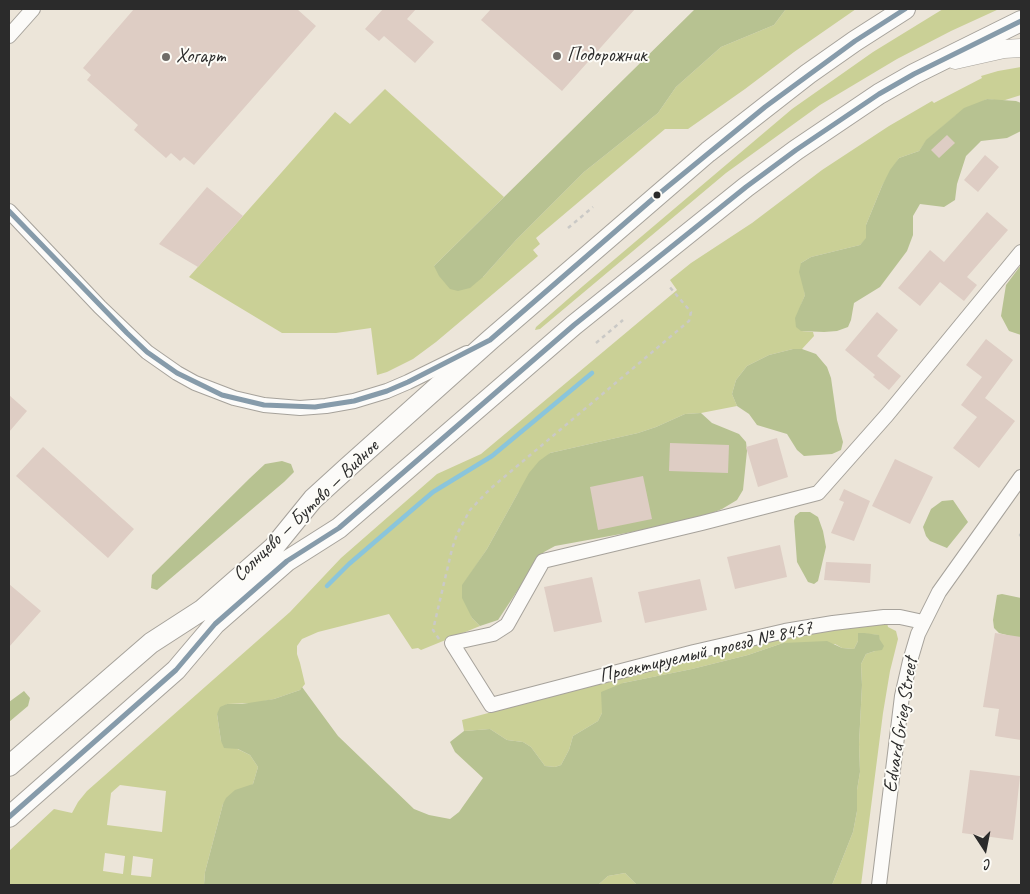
<!DOCTYPE html>
<html>
<head>
<meta charset="utf-8">
<style>
	body { margin:0 }
	#map { position:relative; width:1030px; height:894px; overflow:hidden; background:#ece5d9; font-family:Caveat,sans-serif }
	canvas { display:block }
	.frame { position:absolute; inset:0; border:10px solid #2b2b2b; pointer-events:none }
	.north { position:absolute; left:960px; top:824px; width:50px; height:50px; -webkit-text-stroke:4px #fdfcf7; paint-order:stroke; rotate:169deg; font-size:14px; font-weight:700; line-height:20px; text-align:center; color:#2b2b2b }
	.north::after { content:''; display:block; margin:auto; width:18px; height:22px; background:#2b2b2b; clip-path:polygon(50% 0,100% 100%,50% 72%,0 100%) }
</style>
</head>
<body>
<div id="map">
<canvas width="1030" height="894"></canvas>
<div class="frame"></div>
<div class="north">С</div>
</div>
<script>
const context = document.querySelector('canvas').getContext('2d');
context.lineJoin = 'round';
function paint(path, color) { context.fillStyle = color; context.fill(path, 'evenodd'); }
const shape = rows => new Path2D(rows.map(r => 'M' + r).join(''));
function trace(path, color, width, dash) { context.strokeStyle = color; context.lineWidth = width; context.lineCap = dash ? 'butt' : 'round'; context.setLineDash(dash || []); context.stroke(path); }
function write(font, color, halo, rows, align = 'center') {
  context.font = font + ' Caveat,sans-serif'; context.lineWidth = 4; context.setLineDash([]); context.textBaseline = 'middle'; context.strokeStyle = halo; context.fillStyle = color; for (const [text, x, y, turn = 0] of rows) {
    context.save(); context.translate(x, y); context.rotate((+turn || 0) * Math.PI / 180); context.textAlign = isNaN(turn) ? turn : align; if (halo) context.strokeText(text, 0, 0); context.fillText(text, 0, 0); context.restore();
  }
}
const green = shape([
	[786,9,856,9,794,52,745,89,688,129,665,129,536,238,540,244,533,250,538,256,436,342,413,359,387,372,377,375,371,328,336,333,282,333,189,277,335,112,350,124,385,89,504,197,434,266,483,277,516,240,584,172,658,113,676,87,721,47,774,25],
	[943,9,999,9,951,31,897,59,820,105,726,173,540,329,535,330,536,327,583,286,792,109,873,52],
	[1021,67,1021,95,1002,101,987,99,955,116,926,141,919,151,899,158,882,186,866,225,867,238,860,245,811,257,801,263,805,295,801,305,801,331,813,332,814,336,802,349,793,349,769,355,747,366,736,380,732,394,737,406,701,413,685,414,656,427,638,433,550,453,518,493,487,549,463,585,472,618,480,626,421,650,418,648,412,649,389,614,318,632,302,639,297,646,297,654,300,663,305,684,300,690,274,699,255,703,227,704,217,714,221,741,250,755,258,767,253,784,223,804,205,872,204,885,9,885,9,851,54,809,72,813,78,802,87,791,290,612,341,558,437,474,481,454,677,290,670,280,691,263,752,223,822,170,889,126,932,101,934,103,982,78,981,76,998,71],
	[120,785,166,791,162,832,107,825,111,793],
	[105,853,125,856,123,874,103,871],
	[133,856,153,859,151,877,131,875],
	[887,623,888,627,896,631,898,639,890,671,883,713,861,885,832,885,853,832,857,811,857,790,860,772,859,744,862,685,861,664,866,654,875,651,880,640,878,635,859,633,858,641,854,649,842,648,835,644,783,643,748,655,692,669,623,683,602,713,598,721,573,736,569,750,561,765,555,767,545,766,531,747,523,742,507,740,490,729,464,731,462,720,714,653,789,637,840,629],
	[625,873,637,885,598,885,608,876]
]);
const forest = shape([
	[695,9,786,9,774,25,721,47,676,87,658,113,584,172,516,240,483,277,470,288,458,291,450,289,439,276,434,266],
	[987,99,1016,101,1021,103,1021,131,1007,138,981,141,966,156,957,184,955,200,944,207,920,204,913,216,913,235,907,251,880,287,854,303,851,320,848,327,837,331,824,332,801,331,796,327,795,318,805,295,799,272,801,263,811,257,860,245,866,238,866,225,882,186,890,170,899,158,919,151,926,140,964,108],
	[1021,265,1021,335,1009,331,1001,316,1006,285],
	[793,349,802,349,816,354,827,367,831,378,837,420,843,442,841,450,832,454,804,456,797,450,787,434,757,425,749,414,737,406,732,394,736,380,747,366,769,355],
	[701,413,712,423,739,434,746,442,747,451,743,490,737,500,722,509,692,521,555,546,544,552,537,561,498,620,480,626,472,618,462,598,462,585,487,549,529,473,539,461,550,453,638,433,656,427,685,414],
	[282,461,291,464,294,472,284,482,157,590,151,588,152,575,250,478,265,464],
	[953,500,968,522,947,548,930,541,926,536,923,527,931,509,942,501],
	[800,512,810,512,818,517,823,531,826,547,818,581,814,584,808,582,797,562,794,521,795,516],
	[1002,594,1021,598,1021,639,999,633,994,628,993,620,997,595],
	[858,633,865,633,879,635,880,640,884,646,882,650,875,651,866,654,861,664,862,685,859,744,860,772,857,790,857,811,853,832,832,885,637,885,625,873,608,876,598,885,204,885,205,872,223,804,226,798,235,790,253,784,258,767,250,755,238,749,224,748,221,741,217,714,220,707,227,704,242,704,274,699,300,690,302,687,338,736,414,809,429,815,450,819,459,812,483,778,455,752,450,742,464,731,490,729,507,740,523,742,531,747,545,766,555,767,561,765,569,750,573,736,598,721,602,713,601,692,623,683,692,669,748,655,783,643,827,641,842,648,854,649,858,641],
	[24,691,30,698,28,706,9,722,9,702]
]);
const stream = shape([
	[327,586,349,564,433,492,492,456,592,373]
]);
const building = shape([
	[134,9,297,9,316,26,194,165,184,157,180,161,171,153,166,158,134,130,138,125,87,80,91,75,83,68],
	[383,9,416,9,407,19,434,42,415,63,384,36,379,41,365,29],
	[491,9,635,9,562,91,481,20],
	[947,135,955,143,939,158,931,150],
	[985,155,999,167,978,192,964,180],
	[207,187,243,216,198,267,159,244],
	[987,212,1008,230,967,277,977,285,964,301,940,282,920,306,898,288,930,250,944,262],
	[877,312,898,330,877,356,901,376,889,390,873,377,875,375,845,350],
	[986,339,1013,360,985,398,1015,421,979,468,953,448,977,417,961,405,982,377,966,365],
	[9,395,27,411,9,432],
	[777,438,788,477,758,487,746,447],
	[670,443,729,445,728,473,669,471],
	[43,447,134,529,108,558,16,476],
	[895,459,933,477,910,524,872,506],
	[643,476,652,519,598,530,590,487],
	[844,489,870,501,854,541,831,533,844,502,839,500],
	[780,545,787,577,735,589,727,557],
	[826,562,871,564,870,583,824,580],
	[592,577,602,622,554,632,544,587],
	[700,579,707,610,645,623,638,592],
	[9,584,41,611,9,647],
	[995,633,1021,637,1021,740,995,736,999,709,983,707],
	[970,770,1020,776,1013,840,962,833]
]);
const path = shape([
	[568,228,593,207],
	[596,343,623,320],
	[1021,534,1020,535,1021,536],
	[439,639,433,630,452,549,457,534,470,510,490,489,689,321,691,312,668,285]
]);
const minor = shape([
	[9,36,33,9],
	[9,211,100,307,147,352,177,373,195,383,234,398,264,405,300,408,326,406,354,401,387,391,408,382,467,353],
	[923,622,900,617,884,617,833,623,785,631,694,652,491,705,452,643,493,634,507,625,543,561,702,523,818,493,887,415,1021,252],
	[879,885,902,696,910,661,918,634,939,592,1021,477]
]);
const tertiary = shape([
	[955,60,1004,49,1021,48]
]);
const secondary = shape([
	[9,766,151,643,202,610,274,547,313,499,347,468,490,340,708,152,808,74,855,41,905,9],
	[9,817,176,670,215,624,287,561,339,528,574,325,746,187,796,150,879,94,914,74,1021,21]
]);
const bus1 = shape([
	[9,211,127,333,147,352,177,373,222,395,264,405,315,407,354,401,387,391,408,382,490,340,655,197,765,107,855,41,905,9],
	[9,817,176,670,215,624,287,561,339,528,574,325,746,187,796,150,879,94,914,74,1021,21]
]);
const markers = [
	[557,56,5,"#6f6c68"],
	[166,57,5,"#6f6c68"],
	[657,195,4.5,"#2b2b2b"]
];
const poiNames = [
	["Подорожник",567,56],
	["Хогарт",176,57]
];
const streetNames = [
	["Солнцево — Бутово — Видное",306,511,-44],
	["Проектируемый проезд № 8457",706,652,-13],
	["Edvard Grieg Street",901,725,-81]
];
paint(green, '#cad096');
paint(forest, '#b7c291');
trace(stream, '#8ac5dc', 4.5);
paint(building, '#decdc4');
trace(minor, '#a6a29b', 16);
trace(tertiary, '#a6a29b', 19);
trace(secondary, '#a6a29b', 22);
trace(path, '#cac9c6', 2.5, [4, 4]);
trace(minor, '#fcfbf9', 14);
trace(tertiary, '#fcfbf9', 18);
trace(secondary, '#fcfbf9', 20);
trace(bus1, '#869baa', 5);
for (const [x, y, r, color] of markers) { const dot = new Path2D(); dot.arc(x, y, r, 0, 2 * Math.PI); context.fillStyle = color; context.fill(dot); trace(dot, '#fdfcf7', 2); }
write('20px', '#2b2b2b', '#fdfcf7', poiNames, 'left');
write('20px', '#2b2b2b', '#fdfcf7', streetNames);
</script>
</body>
</html>
